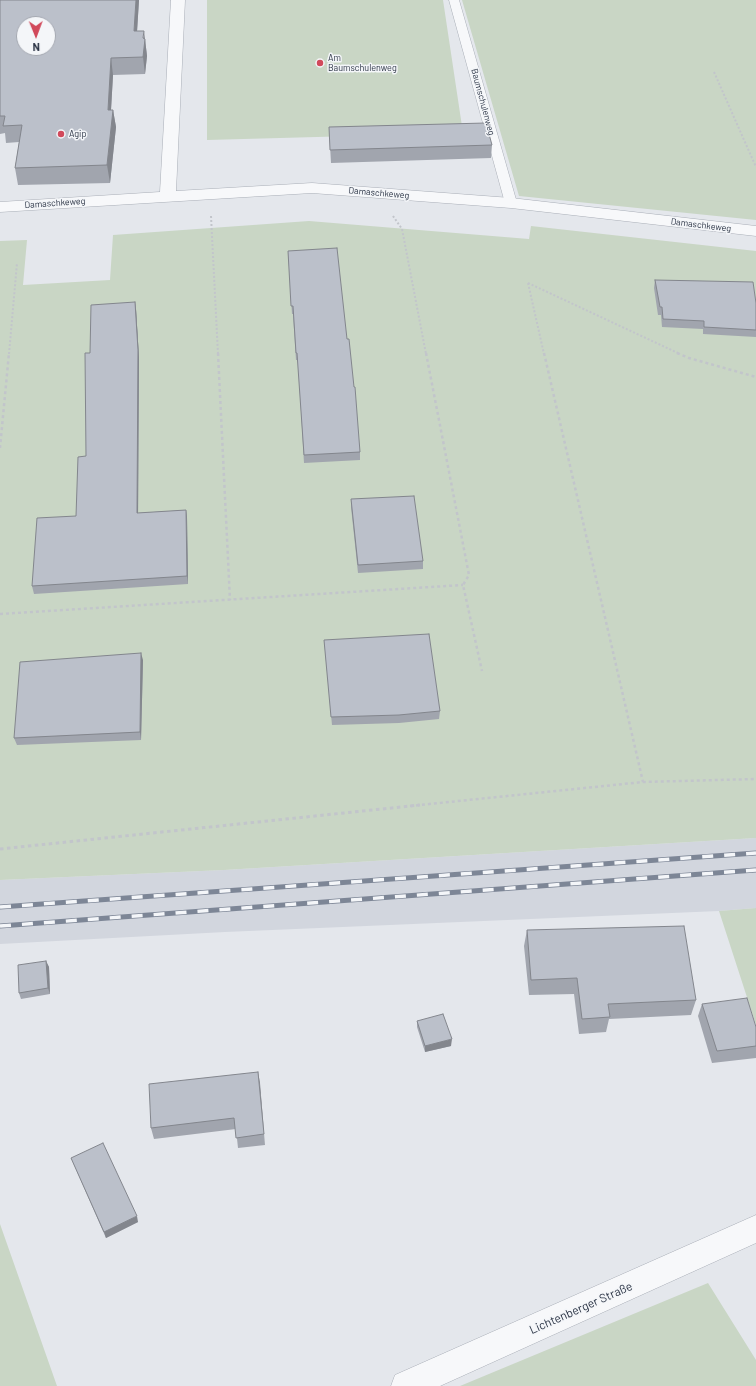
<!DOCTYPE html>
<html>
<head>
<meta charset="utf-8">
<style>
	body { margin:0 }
	#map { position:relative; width:756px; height:1386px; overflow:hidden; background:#e4e7ec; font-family:Barlow,sans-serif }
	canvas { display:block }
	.north { position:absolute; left:16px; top:16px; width:40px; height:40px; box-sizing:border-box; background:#f4f6f9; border:1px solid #a4a8b1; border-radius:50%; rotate:179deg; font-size:11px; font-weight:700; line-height:16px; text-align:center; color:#2b3445 }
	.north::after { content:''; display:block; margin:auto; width:14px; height:18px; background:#d1495b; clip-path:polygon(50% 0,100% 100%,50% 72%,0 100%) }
</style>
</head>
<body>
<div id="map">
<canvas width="756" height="1386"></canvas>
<div class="north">N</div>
</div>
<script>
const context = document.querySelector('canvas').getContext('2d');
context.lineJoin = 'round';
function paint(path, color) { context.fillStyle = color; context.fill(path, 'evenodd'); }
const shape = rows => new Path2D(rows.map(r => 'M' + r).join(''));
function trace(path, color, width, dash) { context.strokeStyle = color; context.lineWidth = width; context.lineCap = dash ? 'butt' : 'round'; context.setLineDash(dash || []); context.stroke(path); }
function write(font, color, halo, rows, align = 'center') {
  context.font = font + ' Barlow,sans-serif'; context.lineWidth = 3; context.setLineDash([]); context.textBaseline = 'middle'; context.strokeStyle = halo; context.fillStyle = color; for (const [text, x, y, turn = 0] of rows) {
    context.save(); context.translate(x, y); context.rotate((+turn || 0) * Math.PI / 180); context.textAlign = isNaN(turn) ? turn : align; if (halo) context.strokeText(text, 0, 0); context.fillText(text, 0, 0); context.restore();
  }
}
const built = shape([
	[756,838,756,908,719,911,225,932,0,944,0,880,224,870]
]);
const green = shape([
	[207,0,443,0,463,133,207,140],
	[462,0,756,0,756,220,519,196],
	[309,221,529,239,531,226,756,251,756,838,224,870,0,880,0,241,27,240,23,285,110,280,113,235],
	[756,908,756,1025,719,911],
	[0,1224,57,1386,0,1386],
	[708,1283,756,1360,756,1386,460,1386]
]);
const pathFar2 = shape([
	[714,72,756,167],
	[211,216,218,354],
	[393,216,402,229,426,354],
	[528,283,544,354],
	[528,283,680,354],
	[9,354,17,263]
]);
const pathFar1 = shape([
	[218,353,230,600],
	[426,353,469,575,463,585,482,671],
	[544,353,643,782],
	[677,353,689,358,756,377],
	[0,448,9,353],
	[0,614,463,585],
	[410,806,643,782,756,779]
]);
const path = shape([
	[0,849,420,805]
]);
const service = shape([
	[449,0,459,0,517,203,515,206,507,206,505,203,449,0]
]);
const minor = shape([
	[171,0,185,0,176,191,312,183,511,198,756,226,756,236,511,208,312,193,0,212,0,202,160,192,171,0],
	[756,1215,756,1243,440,1386,391,1386,395,1375,756,1215]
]);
const rail = shape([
	[0,907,756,853],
	[0,926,756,870]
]);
const wall = shape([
	[0,0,139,0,137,31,145,39,147,56,145,74,113,75,111,110,113,110,116,127,110,183,18,185,15,168,19,142,6,143,5,133,0,134],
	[329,127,492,145,491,158,331,163],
	[288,251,360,452,360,460,304,463,298,360,296,360,293,314,292,314],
	[655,280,756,303,756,337,703,334,703,329,662,327,661,315,658,315,654,288],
	[135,302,136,309,139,358,138,513,186,510,187,517,188,584,34,594,32,586,76,516,86,456,90,353],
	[351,499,423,561,423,569,358,573,351,507],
	[324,640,440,711,439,719,399,723,332,725],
	[143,660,141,740,17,745,14,738],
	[527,930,696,1000,691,1015,609,1019,606,1032,579,1034,574,994,529,995,524,946],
	[46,961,49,967,50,994,21,999,19,993],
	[702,1004,756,1027,756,1058,712,1063,698,1016],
	[417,1021,451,1046,425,1052,417,1027],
	[258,1072,265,1145,238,1148,236,1129,154,1139,151,1128],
	[71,1158,138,1222,106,1238]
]);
const shadedWall = shape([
	[136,0,139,0,136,48,134,31],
	[144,31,147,56,145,74,143,57],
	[111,58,113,75,110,127,108,110],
	[113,110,116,127,110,183,107,165],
	[135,302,136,309,139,358,138,520,137,513],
	[186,510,187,517,188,584,187,576],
	[141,653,143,660,141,740,140,732],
	[46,961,49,967,50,994,48,988],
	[452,1039,451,1046,425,1052,425,1046],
	[258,1072,260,1083,265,1145,264,1134],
	[137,1216,138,1222,106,1238,104,1232]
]);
const building = shape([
	[0,0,136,0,134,31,144,31,143,38,145,39,143,57,111,58,108,110,113,110,107,165,15,168,22,125,3,126,5,116,0,116,0,0],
	[24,24,48,24,48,48,24,48,24,24],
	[486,123,492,145,330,150,329,127,486,123],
	[337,248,347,339,349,339,354,387,355,387,360,452,304,455,297,353,296,353,293,306,291,306,288,251,337,248],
	[655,280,753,282,756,303,756,330,704,327,704,321,663,319,662,307,660,307,655,280],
	[135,302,138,350,137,513,186,510,187,576,32,586,37,518,76,516,78,457,86,456,85,353,90,353,91,305,135,302],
	[414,496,423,561,358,565,351,499,414,496],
	[429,634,440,711,399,715,331,717,324,640,429,634],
	[141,653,140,732,14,738,20,662,141,653],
	[684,926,696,1000,608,1004,610,1017,582,1019,577,978,531,980,527,930,684,926],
	[46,961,48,988,19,993,18,965,46,961],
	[747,998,756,1027,756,1046,717,1051,702,1004,747,998],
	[443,1014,452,1039,425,1046,417,1021,443,1014],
	[258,1072,264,1134,236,1138,234,1118,151,1128,149,1084,258,1072],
	[103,1143,137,1216,104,1232,71,1158,103,1143]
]);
const markers = [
	[320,63,4,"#d1495b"],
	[61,134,4,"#d1495b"]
];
const farPoinames = [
	["Am",328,58],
	["Baumschulenweg",328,68],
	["Agip",69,134]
];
const farStreetnames = [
	["Baumschulenweg",483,102,75],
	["Damaschkeweg",379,193,5],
	["Damaschkeweg",55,203,-4],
	["Damaschkeweg",701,225,7]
];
const nearStreetnames = [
	["Lichtenberger Straße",581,1308,-24]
];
paint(built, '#d2d6de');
paint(green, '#c9d6c5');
trace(service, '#a9aeb7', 1);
trace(minor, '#a9aeb7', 1);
trace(pathFar2, '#c2c5cb', 2, [2, 2]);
trace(pathFar1, '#c2c5cb', 2.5, [3, 3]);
trace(path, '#c2c5cb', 3, [3.5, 3.5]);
paint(service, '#f7f8fa');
paint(minor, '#f7f8fa');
trace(rail, '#7d8696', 5);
trace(rail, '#f4f6f9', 3.5, [11]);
paint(wall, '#a1a5ae');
paint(shadedWall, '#83868d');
paint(building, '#bbc0ca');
trace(building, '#83868d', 1);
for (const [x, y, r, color] of markers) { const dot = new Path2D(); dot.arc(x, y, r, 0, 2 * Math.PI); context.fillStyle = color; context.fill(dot); trace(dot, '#f4f6f9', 1.5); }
write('9px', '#2b3445', '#f4f6f9', farPoinames, 'left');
write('9px', '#2b3445', '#f4f6f9', farStreetnames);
write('12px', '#2b3445', '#f4f6f9', nearStreetnames);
</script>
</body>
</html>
